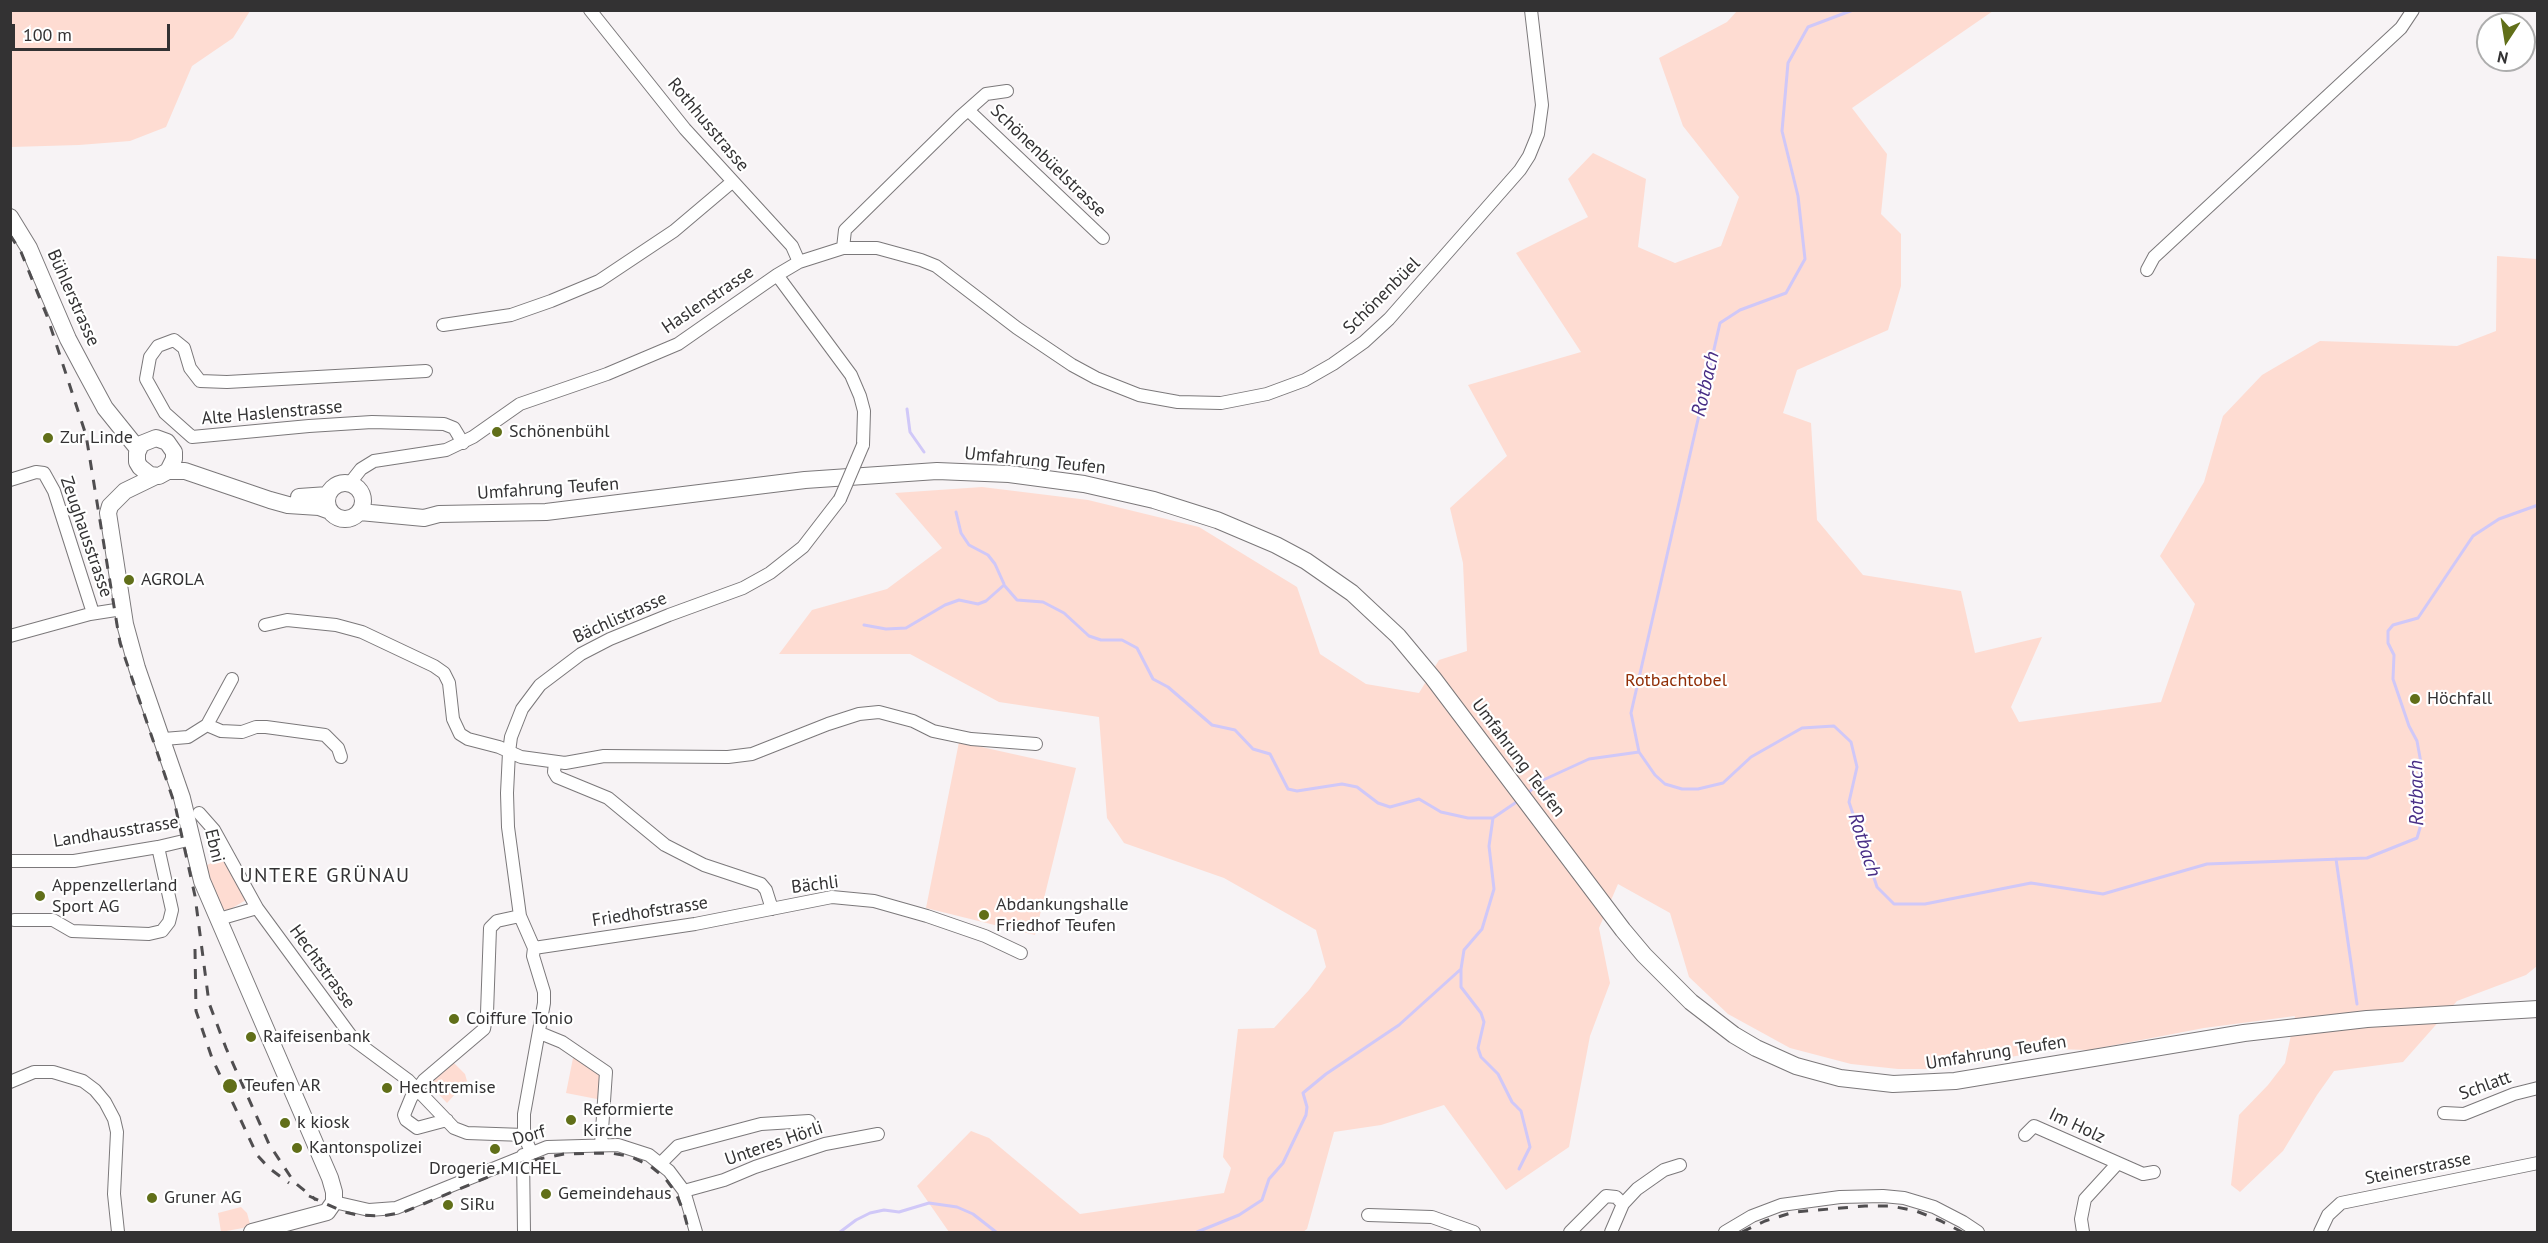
<!DOCTYPE html>
<html>
<head>
<meta charset="utf-8">
<style>
	body { margin:0 }
	#map { position:relative; width:2548px; height:1243px; overflow:hidden; background:#f7f3f5; font-family:"PT Sans",sans-serif }
	canvas { display:block }
	.frame { position:absolute; inset:0; border:12px solid #333233; pointer-events:none }
	.north { position:absolute; left:2476px; top:12px; width:60px; height:60px; box-sizing:border-box; background:#fff; border:2px solid #adadad; border-radius:50%; rotate:192deg; font-size:16px; font-weight:700; line-height:24px; text-align:center; color:#333233 }
	.north::after { content:''; display:block; margin:auto; width:21px; height:27px; background:#616f19; clip-path:polygon(50% 0,100% 100%,50% 72%,0 100%) }
	.scale { position:absolute; left:12px; top:24px; width:158px; height:27px; box-sizing:border-box; border:3px solid #333233; border-top:0; padding-left:8px; font-size:18px; line-height:21px; white-space:nowrap; color:#333233; -webkit-text-stroke:4px #fff; paint-order:stroke }
</style>
</head>
<body>
<div id="map">
<canvas width="2548" height="1243"></canvas>
<div class="frame"></div>
<div class="north">N</div>
<div class="scale">100 m</div>
</div>
<script>
const context = document.querySelector('canvas').getContext('2d');
context.lineJoin = 'round';
function paint(path, color) { context.fillStyle = color; context.fill(path, 'evenodd'); }
const shape = rows => new Path2D(rows.map(r => 'M' + r).join(''));
function trace(path, color, width, dash) { context.strokeStyle = color; context.lineWidth = width; context.lineCap = dash ? 'butt' : 'round'; context.setLineDash(dash || []); context.stroke(path); }
function write(font, color, halo, rows, align = 'center') {
  context.font = font + ' "PT Sans",sans-serif'; context.lineWidth = 4.5; context.setLineDash([]); context.textBaseline = 'middle'; context.strokeStyle = halo; context.fillStyle = color; for (const [text, x, y, turn = 0] of rows) {
    context.save(); context.translate(x, y); context.rotate((+turn || 0) * Math.PI / 180); context.textAlign = isNaN(turn) ? turn : align; if (halo) context.strokeText(text, 0, 0); context.fillText(text, 0, 0); context.restore();
  }
}
const green = shape([
	[10,11,11,10,250,11,233,38,192,66,166,127,130,141,79,145,11,147],
	[1737,11,1993,11,1852,108,1887,154,1881,214,1901,234,1901,286,1888,330,1797,370,1783,413,1811,423,1817,520,1863,575,1961,591,1975,653,2042,637,2011,707,2019,722,2161,702,2195,604,2160,556,2204,482,2223,416,2262,375,2320,341,2457,346,2496,331,2497,256,2537,259,2537,966,2526,975,2457,1001,2403,1062,2334,1071,2317,1095,2283,1151,2240,1192,2231,1185,2239,1115,2268,1085,2285,1063,2295,1016,2204,1028,2089,1050,2056,1049,1942,1069,1898,1069,1851,1064,1790,1048,1728,1014,1689,977,1670,913,1618,884,1599,928,1610,983,1590,1036,1569,1147,1506,1190,1444,1105,1381,1125,1334,1132,1307,1229,1303,1232,949,1232,917,1186,971,1131,989,1138,1080,1214,1224,1193,1231,1168,1223,1157,1238,1029,1274,1028,1309,990,1326,967,1316,930,1224,878,1124,843,1107,818,1099,717,999,702,910,654,779,654,812,610,887,589,942,548,895,493,982,487,1088,500,1199,527,1297,587,1320,654,1366,684,1419,693,1439,660,1467,651,1463,563,1450,508,1507,456,1468,385,1581,352,1516,253,1588,217,1568,179,1593,153,1646,179,1638,247,1675,263,1721,246,1739,197,1683,126,1659,58,1727,22],
	[959,742,1076,768,1035,935,926,908],
	[223,856,246,900,227,911,220,907,204,867],
	[574,1053,604,1073,602,1100,566,1093],
	[453,1062,465,1074,467,1081,447,1103,428,1083],
	[241,1207,247,1213,250,1224,243,1228,221,1232,218,1213]
]);
const stream = shape([
	[1853,10,1808,27,1788,63,1782,131,1798,196,1805,259,1786,293,1740,310,1720,323,1712,358,1631,713,1639,752,1655,775,1665,784,1682,789,1698,789,1723,783,1751,757,1802,728,1834,726,1851,742,1857,767,1849,802,1877,887,1894,904,1925,904,2031,883,2103,894,2207,864,2367,858,2417,838,2420,828,2415,797,2421,763,2417,741,2409,726,2393,679,2394,655,2388,643,2388,631,2393,625,2418,618,2473,536,2499,519,2538,505],
	[907,409,910,432,924,452],
	[956,512,961,533,969,545,988,555,995,564,1004,584],
	[864,625,886,629,906,628,945,605,959,600,978,604,986,601,1004,585,1017,600,1043,602,1064,613,1089,636,1101,640,1122,640,1137,648,1153,679,1168,687,1212,725,1235,730,1253,749,1270,754,1288,789,1297,791,1342,784,1357,787,1378,803,1390,807,1419,799,1441,812,1468,818,1493,818],
	[1528,793,1541,781,1589,759,1639,752],
	[2336,859,2357,1004],
	[1461,969,1461,987,1481,1013,1484,1022,1478,1048,1481,1057,1498,1074,1512,1102,1521,1111,1530,1147,1519,1169],
	[840,1232,856,1220,870,1213,884,1210,899,1212,929,1203,957,1207,973,1214,996,1232],
	[1197,1232,1239,1215,1262,1200,1269,1179,1283,1163,1306,1115,1307,1107,1303,1093,1326,1074,1399,1025,1461,969,1464,950,1482,929,1494,889,1489,846,1493,818,1518,801]
]);
const minor = shape([
	[590,10,685,129,792,246,799,262],
	[968,110,1103,238],
	[843,248,845,230,960,117,986,94,1007,91],
	[2147,270,2154,257,2401,28,2413,10],
	[777,275,851,375,860,396,864,411,863,445],
	[443,325,511,315,551,301,599,281,674,231,732,182],
	[426,371,227,382,200,381,190,368,184,348,174,340,158,346,150,357,146,379,165,413,192,437,309,426,372,422,444,424,454,428,463,443],
	[10,480,36,472,44,473,54,491,93,613],
	[350,483,361,469,374,461,446,450,473,437,520,404,607,374,678,344,777,275,799,262,843,248,877,248,921,260,936,266,1017,328,1072,365,1096,378,1139,395,1178,402,1221,403,1267,394,1305,380,1333,364,1364,342,1389,319,1520,170,1529,156,1538,134,1542,105,1531,10],
	[265,625,287,620,336,625,362,632,434,666,444,673,449,683,453,719,460,734,468,739,499,747,521,757,565,763,604,756,728,757,752,754,828,724,859,714,879,712,913,721,933,731,971,739,1036,744],
	[10,636,90,614,122,609],
	[207,725,221,731,242,732,256,727,266,727,325,735,338,748,341,757],
	[164,739,188,737,207,725,232,679],
	[555,762,554,772,557,777,608,798,665,845,704,865,761,884,766,890,772,909],
	[199,813,214,830,257,908],
	[10,861,74,861,158,847,192,839],
	[219,919,257,908,354,1040,408,1080,454,1128,467,1133,524,1135],
	[14,920,53,920,72,931,149,934,162,931,169,922,172,910,158,847],
	[534,948,695,924,832,897,874,901,927,916,985,936,1021,953],
	[540,1033,562,1042,606,1072,601,1145],
	[10,1082,34,1072,53,1072,83,1081,95,1090,105,1102,114,1119,117,1132,114,1194,118,1232],
	[2444,1113,2464,1114,2514,1094,2538,1088],
	[447,1120,417,1128,406,1120,404,1115,411,1098,424,1080,484,1029,487,1013,490,928,497,921,520,916],
	[2025,1135,2034,1126,2143,1174,2154,1172],
	[531,1152,524,1135,524,1114,544,1003,544,992,533,956,534,948,520,916,508,827,507,793,509,752,511,737,522,709,540,685,581,654,610,639,669,615,743,588,770,573,803,547,840,499],
	[523,1155,524,1232],
	[661,1163,678,1146,761,1124,809,1121],
	[684,1191,724,1180,755,1167,825,1144,878,1134],
	[334,1202,369,1210,396,1208,547,1147,618,1145,649,1155,669,1171,684,1191,696,1232],
	[1368,1215,1432,1217,1474,1232],
	[1570,1232,1606,1196,1616,1197,1623,1204],
	[1611,1232,1623,1204,1637,1189,1664,1170,1680,1165],
	[1725,1232,1752,1216,1781,1205,1840,1197,1883,1196,1904,1198,1934,1207,1963,1222,1978,1232],
	[2083,1232,2081,1219,2085,1199,2117,1164],
	[2320,1232,2328,1215,2341,1203,2538,1163]
]);
const major = shape([
	[10,217,29,248,68,339,85,371,105,408,138,449],
	[168,471,174,459,174,452,167,442,156,438,141,444,137,453,137,462,140,467,150,475,159,476,168,471,185,471,270,500,288,505,319,507,330,511],
	[156,476,125,491,110,506,108,513,125,624,137,668,182,798,202,881,330,1178,334,1192,334,1202,327,1212,252,1232],
	'327 501a18 18 0 1 1 36 0a18 18 0 1 1-36 0Z',
	[299,497,328,495],
	[360,512,424,518,439,514,546,512,805,480,937,471,1009,474,1084,484,1154,500,1217,520,1276,545,1306,561,1352,593,1398,636,1433,678,1623,930,1644,955,1691,1002,1734,1035,1756,1048,1796,1066,1840,1078,1893,1084,1955,1081,2244,1033,2367,1019,2538,1009]
]);
const rail = shape([
	[10,235,21,252,47,316,86,435,120,643,175,805,195,896,209,1003,226,1048,269,1144,294,1182,316,1200],
	[195,949,196,1011,212,1058,257,1155,269,1168,289,1183],
	[309,1196,344,1212,358,1215,383,1216,404,1212,524,1162,564,1154,610,1153,629,1156,649,1165,665,1178,676,1193,684,1213,689,1232],
	[1742,1232,1765,1221,1794,1212,1865,1206,1891,1206,1916,1211,1941,1221,1962,1232]
]);
const minorBridge = shape([
	[840,499,863,445]
]);
const markers = [
	[497,432,6,"#616f19"],
	[48,438,6,"#616f19"],
	[129,580,6,"#616f19"],
	[2415,699,6,"#616f19"],
	[40,896,6,"#616f19"],
	[984,915,6,"#616f19"],
	[454,1019,6,"#616f19"],
	[251,1037,6,"#616f19"],
	[230,1086,8,"#616f19"],
	[387,1088,6,"#616f19"],
	[571,1120,6,"#616f19"],
	[285,1123,6,"#616f19"],
	[297,1148,6,"#616f19"],
	[495,1149,6,"#616f19"],
	[546,1194,6,"#616f19"],
	[152,1198,6,"#616f19"],
	[448,1205,6,"#616f19"]
];
const streetNames = [
	["Rothhusstrasse",708,125,50],
	["Schönenbüelstrasse",1048,161,44],
	["Schönenbüel",1382,296,-45],
	["Bühlerstrasse",73,298,66],
	["Haslenstrasse",708,300,-34],
	["Alte Haslenstrasse",272,413,-5],
	["Umfahrung Teufen",1035,461,6],
	["Umfahrung Teufen",548,489,-4],
	["Zeughausstrasse",86,537,71],
	["Bächlistrasse",620,618,-24],
	["Umfahrung Teufen",1518,758,53],
	["Landhausstrasse",116,832,-9],
	["Ebni",214,846,76],
	["Bächli",815,885,-7],
	["Friedhofstrasse",650,912,-9],
	["Hechtstrasse",322,967,54],
	["Umfahrung Teufen",1996,1053,-9],
	["Schlatt",2485,1086,-20],
	["Im Holz",2077,1126,25],
	["Dorf",529,1136,-16],
	["Unteres Hörli",774,1144,-19],
	["Steinerstrasse",2418,1169,-11]
];
const poiNames = [
	["Schönenbühl",509,432],
	["Zur Linde",60,438],
	["AGROLA",141,580],
	["Höchfall",2427,699],
	["Appenzellerland",52,886],
	["Sport AG",52,907],
	["Abdankungshalle",996,905],
	["Friedhof Teufen",996,926],
	["Coiffure Tonio",466,1019],
	["Raifeisenbank",263,1037],
	["Teufen AR",244,1086],
	["Hechtremise",399,1088],
	["Reformierte",583,1110],
	["Kirche",583,1131],
	["k kiosk",297,1123],
	["Kantonspolizei",309,1148],
	["Drogerie MICHEL",495,1169,"center"],
	["Gemeindehaus",558,1194],
	["Gruner AG",164,1198],
	["SiRu",460,1205]
];
const parkNames = [
	["Rotbachtobel",1676,681]
];
const waterNames = [
	["Rotbach",1706,384,-77],
	["Rotbach",2417,793,-91],
	["Rotbach",1864,845,72]
];
const neighbourhoodNames = [
	["UNTERE GRÜNAU",325,876]
];
paint(green, '#fedcd2');
trace(stream, '#d0c8f8', 3);
trace(minor, '#7b787a', 14);
trace(major, '#7b787a', 18);
trace(minor, '#fff', 12);
trace(major, '#fff', 16);
trace(rail, '#504e50', 3, [10, 10]);
trace(minorBridge, '#7b787a', 14, []);
trace(minorBridge, '#fff', 12);
for (const [x, y, r, color] of markers) { const dot = new Path2D(); dot.arc(x, y, r, 0, 2 * Math.PI); context.fillStyle = color; context.fill(dot); trace(dot, '#fff', 2); }
write('18px', '#333233', '#fff', streetNames);
write('18px', '#333233', '#fff', poiNames, 'left');
write('18px', '#902e06', '#fff', parkNames);
write('italic 20px', '#482e86', '#fff', waterNames);
context.letterSpacing = '1.5px';
write('20px', '#333233', '#fff', neighbourhoodNames);
context.letterSpacing = '0px';
</script>
</body>
</html>
